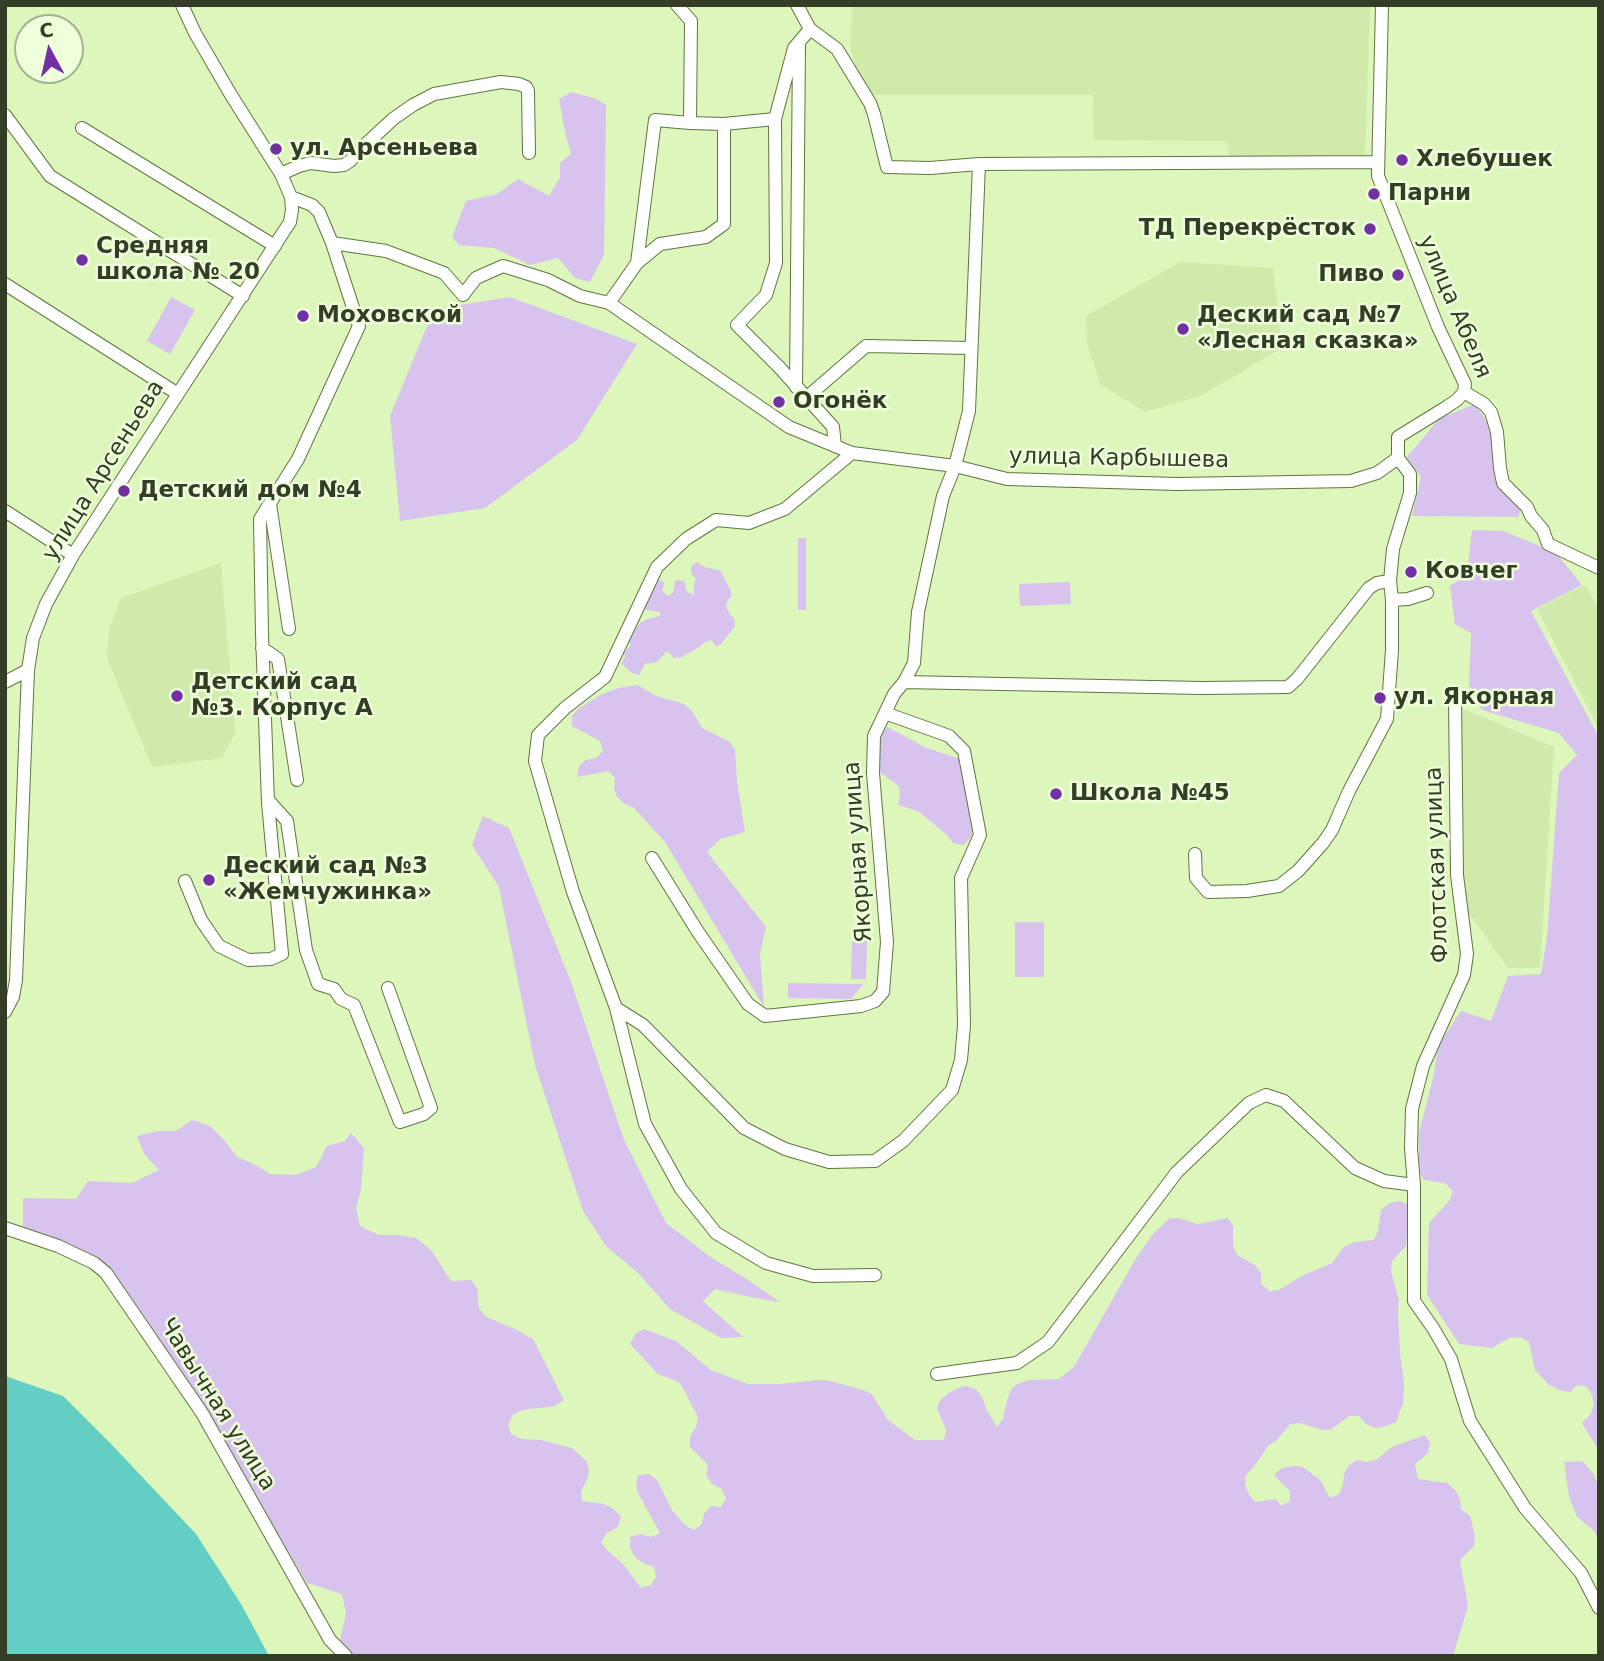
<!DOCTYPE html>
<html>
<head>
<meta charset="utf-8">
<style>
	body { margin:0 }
	#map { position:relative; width:1604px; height:1661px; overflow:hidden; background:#dcf6bb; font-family:"DejaVu Sans",sans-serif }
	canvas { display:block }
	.frame { position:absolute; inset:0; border:7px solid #343e27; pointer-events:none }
	.north { position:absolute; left:14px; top:14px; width:70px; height:70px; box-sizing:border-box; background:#efffdc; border:2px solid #a4b294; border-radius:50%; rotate:352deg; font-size:19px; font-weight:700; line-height:28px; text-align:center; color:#343e27 }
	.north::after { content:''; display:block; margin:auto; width:24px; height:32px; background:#7330a5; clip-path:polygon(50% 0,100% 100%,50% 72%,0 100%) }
</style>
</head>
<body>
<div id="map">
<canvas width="1604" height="1661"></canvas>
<div class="frame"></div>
<div class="north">С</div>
</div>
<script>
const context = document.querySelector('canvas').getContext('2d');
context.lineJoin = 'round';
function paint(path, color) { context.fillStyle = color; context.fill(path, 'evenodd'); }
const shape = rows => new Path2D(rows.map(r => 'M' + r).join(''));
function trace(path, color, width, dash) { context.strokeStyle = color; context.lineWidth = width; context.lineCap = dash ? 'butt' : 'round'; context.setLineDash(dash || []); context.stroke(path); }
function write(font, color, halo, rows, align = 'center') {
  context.font = font + ' "DejaVu Sans",sans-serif'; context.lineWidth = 5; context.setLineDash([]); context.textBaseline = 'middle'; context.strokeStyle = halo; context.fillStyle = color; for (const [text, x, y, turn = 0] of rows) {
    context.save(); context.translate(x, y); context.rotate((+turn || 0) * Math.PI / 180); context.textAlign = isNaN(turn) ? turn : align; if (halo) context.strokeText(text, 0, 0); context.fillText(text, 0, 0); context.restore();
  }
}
const built = shape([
	[852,5,1370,5,1365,157,1230,158,1226,141,1094,140,1093,95,865,95,851,51],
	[1180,262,1273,268,1282,348,1202,395,1146,412,1101,385,1087,343,1086,316],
	[221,563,235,734,222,758,152,767,107,658,109,630,121,598],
	[1585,585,1599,609,1599,729,1537,609],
	[1461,708,1554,747,1540,968,1508,968,1465,907]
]);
const green = shape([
	[571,92,597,99,606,105,604,255,590,282,575,278,558,258,530,265,494,248,459,245,452,237,466,201,497,194,518,179,549,196,560,177,560,163,571,154,565,132,559,99],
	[171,297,195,310,170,354,147,341],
	[510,297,637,344,577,440,485,508,400,521,390,416,434,309],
	[1475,404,1493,431,1500,482,1518,504,1520,511,1518,517,1412,516,1421,477,1407,457,1439,419],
	[1472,530,1503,531,1555,552,1582,585,1531,611,1599,737,1599,1451,1582,1423,1590,1415,1594,1406,1592,1395,1587,1387,1577,1385,1570,1392,1559,1390,1549,1385,1535,1370,1529,1342,1520,1337,1509,1338,1492,1348,1459,1344,1427,1295,1429,1223,1450,1200,1453,1191,1445,1183,1424,1180,1419,1171,1419,1133,1434,1074,1438,1046,1461,1011,1491,1021,1508,976,1541,974,1547,937,1559,773,1577,755,1559,733,1482,710,1469,685,1471,633,1455,624,1450,586,1467,575],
	[798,538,806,538,806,610,798,610],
	[696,562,707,568,720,570,731,591,731,597,728,600,726,606,730,615,734,618,735,626,720,645,715,646,712,640,705,642,699,647,680,658,674,658,667,651,657,662,645,664,639,675,632,673,622,664,622,661,625,657,624,652,631,645,629,641,631,635,640,623,647,619,660,616,660,612,640,609,657,579,664,582,664,585,662,591,668,596,673,593,675,581,680,580,685,582,686,590,689,593,694,595,694,584,696,579,691,573,691,567],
	[1070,582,1071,604,1020,606,1019,584],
	[638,685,656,696,684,704,692,711,702,728,730,742,735,750,737,782,745,832,720,839,707,852,766,927,760,953,764,1007,665,842,634,808,625,804,617,797,614,788,615,778,608,771,577,777,579,766,586,760,596,758,603,751,600,741,572,726,572,716,578,709,600,695,618,688],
	[887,727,927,748,960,759,973,828,971,837,964,845,953,843,947,835,918,811,898,805,900,795,899,786,881,773,875,766,879,738],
	[483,816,509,828,571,982,624,1140,666,1223,709,1256,748,1280,780,1302,750,1297,715,1289,703,1301,743,1337,721,1338,670,1309,638,1273,606,1246,583,1211,535,1065,499,887,472,845],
	[1015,922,1044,922,1044,977,1015,977],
	[852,941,867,941,866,979,851,979],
	[788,983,863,984,851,999,788,998],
	[192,1120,210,1126,225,1141,237,1157,256,1165,270,1174,296,1175,316,1167,327,1146,345,1141,351,1133,364,1148,361,1189,356,1208,360,1226,379,1235,398,1235,416,1238,431,1250,451,1281,471,1280,477,1288,479,1308,486,1317,515,1329,533,1339,564,1400,555,1406,522,1410,513,1415,508,1425,511,1434,521,1439,541,1440,572,1448,587,1462,589,1472,586,1482,581,1491,582,1501,604,1504,613,1509,621,1516,618,1527,607,1533,601,1542,607,1550,623,1564,641,1588,651,1585,656,1577,654,1567,643,1563,635,1557,630,1548,630,1537,640,1534,651,1537,660,1533,639,1495,636,1486,638,1475,649,1474,657,1480,672,1510,685,1525,694,1530,702,1524,704,1514,711,1506,721,1507,726,1499,722,1489,712,1484,706,1475,708,1465,690,1447,690,1436,696,1427,698,1417,684,1390,679,1382,658,1374,630,1344,635,1334,644,1329,676,1341,711,1370,748,1384,778,1384,820,1380,830,1381,863,1390,872,1394,888,1420,915,1440,944,1440,946,1429,937,1409,940,1400,949,1393,958,1388,967,1386,977,1390,983,1399,986,1409,997,1427,1003,1418,1008,1397,1012,1388,1020,1383,1029,1380,1059,1379,1074,1367,1135,1260,1153,1234,1169,1219,1178,1218,1198,1224,1228,1218,1233,1226,1233,1246,1237,1255,1255,1265,1261,1273,1261,1284,1269,1291,1279,1290,1302,1276,1332,1263,1344,1247,1354,1242,1374,1240,1378,1231,1381,1210,1390,1203,1400,1201,1409,1205,1406,1246,1392,1261,1391,1271,1399,1301,1398,1311,1400,1353,1404,1383,1403,1403,1396,1422,1386,1426,1376,1428,1366,1424,1359,1416,1349,1416,1332,1429,1322,1430,1300,1423,1290,1424,1277,1440,1268,1446,1253,1468,1246,1475,1245,1485,1249,1495,1255,1502,1276,1499,1282,1506,1290,1501,1290,1491,1274,1475,1282,1468,1293,1466,1303,1467,1320,1480,1330,1498,1339,1494,1343,1485,1344,1474,1349,1465,1357,1460,1367,1462,1376,1460,1392,1447,1425,1435,1430,1443,1428,1453,1415,1464,1418,1479,1447,1483,1455,1490,1460,1499,1461,1509,1470,1516,1475,1536,1474,1546,1460,1560,1468,1606,1453,1656,355,1656,340,1641,346,1613,342,1594,307,1583,212,1424,147,1320,108,1266,88,1254,23,1229,23,1198,76,1199,88,1181,132,1183,159,1170,145,1155,137,1136,157,1131,176,1131],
	[1582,1461,1594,1474,1599,1490,1599,1539,1594,1531,1577,1517,1569,1496,1564,1462]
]);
const water = shape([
	[5,1376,63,1396,113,1446,196,1534,241,1604,269,1656,5,1656]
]);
const minor = shape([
	[797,5,810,29,837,49,870,103,874,114,887,167,930,168,979,164,1378,162],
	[1382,5,1378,176,1438,327,1465,384,1464,392],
	[5,115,50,176,243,296],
	[775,119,776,263,766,295,737,325,779,367,833,427,835,446],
	[690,123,724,124],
	[82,128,275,246],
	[281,174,299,166,311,163,334,166,344,165,350,161,366,144,393,119,413,105,434,94,501,82,519,84,526,87,528,91,529,153],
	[332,243,386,251,444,273,463,295,476,278,503,266,548,280,580,296,609,303,789,427,852,453,955,466,1007,479,1177,484,1351,481,1377,473,1398,458],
	[637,263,660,244,706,237,724,224,724,124,775,119,794,48,810,29],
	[5,284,178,394],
	[609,303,637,263,655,120,690,123,691,21,677,5],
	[796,387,799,46],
	[1464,392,1484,404,1491,412,1497,432,1500,468,1503,483,1527,507,1531,516,1543,530,1548,544,1599,568],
	[806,398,866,346,971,348],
	[852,453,785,509,749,523,716,520,686,539,657,567,605,677,565,708,538,735,535,761,573,892,616,1008,645,1124,681,1189,716,1233,766,1263,813,1276,875,1275],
	[1398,458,1398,437,1445,408,1457,400,1464,392],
	[270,504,289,629],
	[5,511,73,555],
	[1392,600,1408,599,1427,593],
	[262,648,278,659,297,780],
	[5,682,28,670],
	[904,682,1202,688,1288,687,1297,679,1369,588,1377,583,1390,581],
	[1455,700,1457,875,1467,954,1464,975,1423,1066,1412,1109,1411,1148,1414,1185,1414,1301,1433,1328,1451,1359,1470,1421,1525,1508,1581,1573,1599,1608],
	[268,800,287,821,306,950,318,984,334,989,341,999,354,1005,400,1122,424,1114,431,1108,388,988],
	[1195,854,1196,878,1208,892,1247,891,1266,888,1279,886,1298,871,1323,843,1332,830,1349,791,1387,719,1392,650,1392,600,1390,581,1393,549,1410,493,1410,474,1398,458],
	[652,858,698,932,748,1004,765,1016,861,1006,875,1001,883,992,887,942,873,773,874,736,894,694,904,682,914,663,918,612,943,496,955,466,969,411,979,164],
	[185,881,201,920,219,946,248,960,271,959,282,954,268,803,262,633,260,519,298,459,359,326,332,243,319,212,312,205,291,197],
	[616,1008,643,1025,744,1128,785,1149,829,1162,875,1161,903,1141,952,1090,961,1060,964,1025,961,878,980,835,964,751,949,736,885,713],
	[5,1012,13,997,16,980,28,670,33,638,46,604,73,555,290,222,292,210,291,197,281,174,231,95,195,33,182,5],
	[5,1228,58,1246,94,1263,106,1273,202,1413,330,1640,346,1656],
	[937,1374,1017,1363,1048,1342,1177,1172,1249,1103,1266,1095,1284,1101,1355,1168,1384,1181,1414,1185]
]);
const markers = [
	[276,149,7,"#7330a5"],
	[1402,160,7,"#7330a5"],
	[1374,194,7,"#7330a5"],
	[1370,229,7,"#7330a5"],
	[82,260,7,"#7330a5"],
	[1398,275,7,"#7330a5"],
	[303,316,7,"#7330a5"],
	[1183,329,7,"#7330a5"],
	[779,402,7,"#7330a5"],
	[124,491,7,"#7330a5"],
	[1411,572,7,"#7330a5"],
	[177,696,7,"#7330a5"],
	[1380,698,7,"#7330a5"],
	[1056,794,7,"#7330a5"],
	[209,880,7,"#7330a5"]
];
const poiNames = [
	["ул. Арсеньева",290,149],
	["Хлебушек",1416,160],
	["Парни",1388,194],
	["ТД Перекрёсток",1356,229,"right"],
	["Средняя",96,247],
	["школа № 20",96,273],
	["Пиво",1384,275,"right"],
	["Моховской",317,316],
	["Деский сад №7",1197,316],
	["«Лесная сказка»",1197,342],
	["Огонёк",793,402],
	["Детский дом №4",138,491],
	["Ковчег",1425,572],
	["Детский сад",191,683],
	["№3. Корпус А",191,709],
	["ул. Якорная",1394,698],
	["Школа №45",1070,794],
	["Деский сад №3",223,867],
	["«Жемчужинка»",223,893]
];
const streetNames = [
	["улица Абеля",1454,307,67],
	["улица Карбышева",1119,459,1],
	["улица Арсеньева",104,471,-58],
	["Якорная улица",859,852,-94],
	["Флотская улица",1438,865,-92],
	["Чавычная улица",217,1405,58]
];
paint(built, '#cfeaaa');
paint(green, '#d8c3ee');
paint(water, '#63cfc4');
trace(minor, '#5f7540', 14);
trace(minor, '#fff', 12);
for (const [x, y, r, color] of markers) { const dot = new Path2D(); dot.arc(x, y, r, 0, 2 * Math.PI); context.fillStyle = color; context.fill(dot); trace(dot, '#efffdc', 2.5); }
write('bold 23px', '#343e27', '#efffdc', poiNames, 'left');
write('23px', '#343e27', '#efffdc', streetNames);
</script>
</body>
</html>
